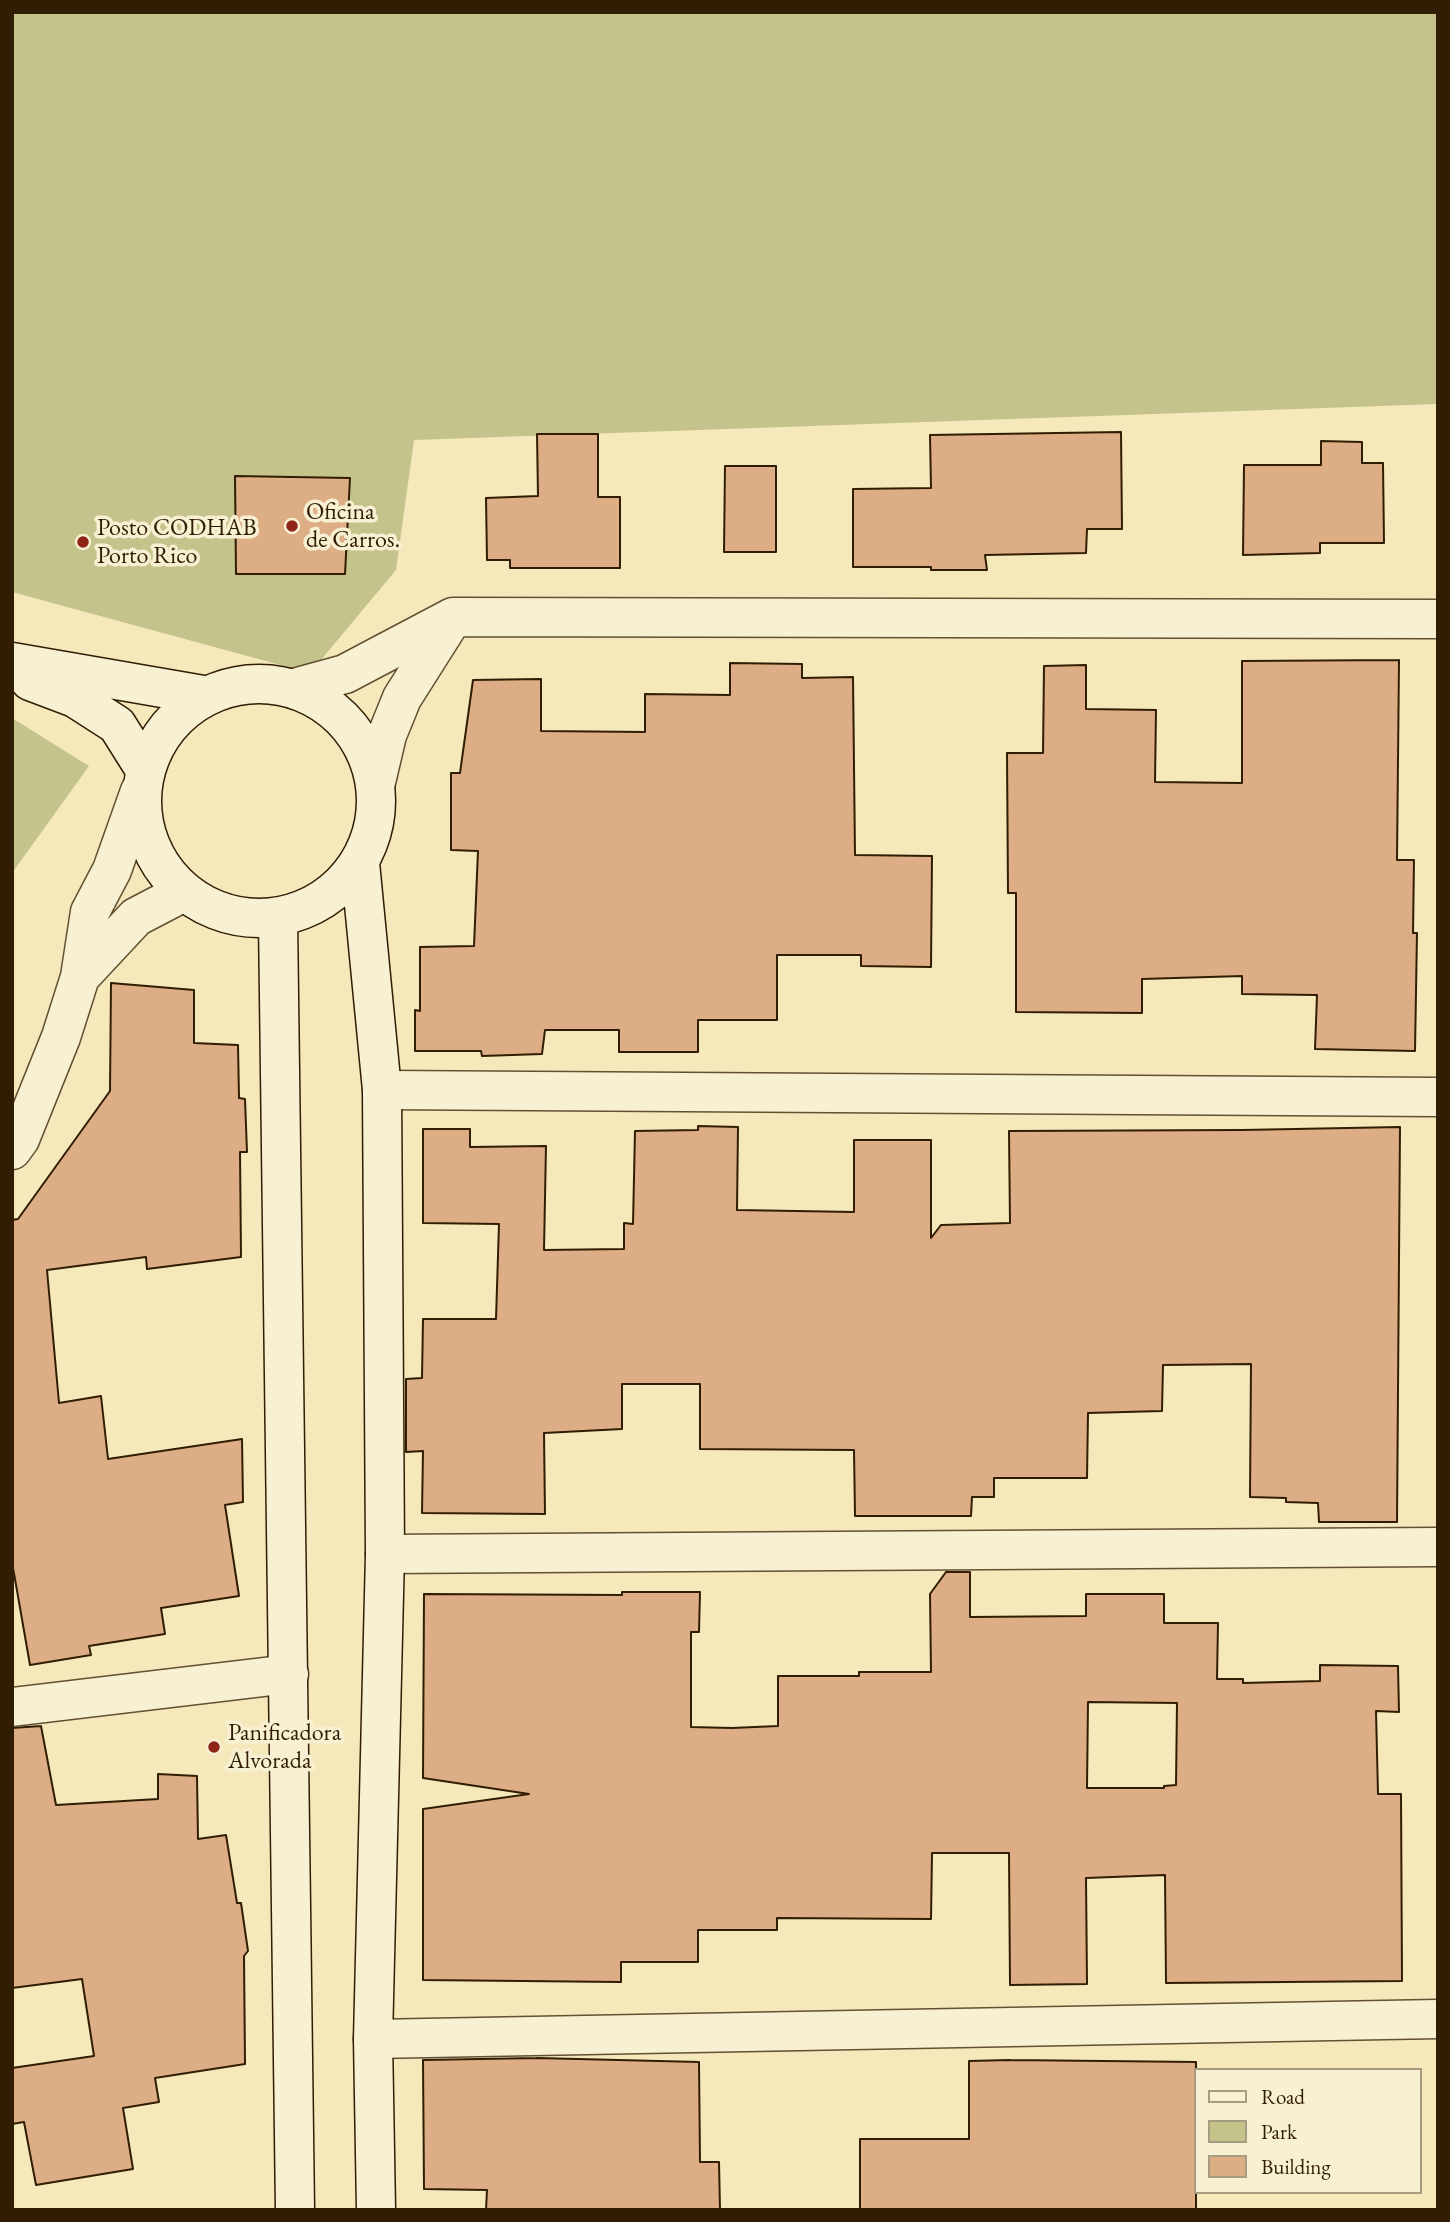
<!DOCTYPE html>
<html>
<head>
<meta charset="utf-8">
<style>
	body { margin:0 }
	#map { position:relative; width:1450px; height:2222px; overflow:hidden; background:#f5e8bb; font-family:"EB Garamond",serif }
	canvas { display:block }
	.frame { position:absolute; inset:0; border:14px solid #311d03; pointer-events:none }
	.legend { position:absolute; left:1194px; top:2068px; width:228px; height:126px; box-sizing:border-box; background:#f8f0d3; border:2px solid #a89c80; margin:0; padding:9px 12px; list-style:none; font-size:21px; color:#311d03 }
	.legend li { display:flex; align-items:center; gap:14px; height:35px }
	.legend b { width:35px; border:2px solid #a89c80 }
</style>
</head>
<body>
<div id="map">
<canvas width="1450" height="2222"></canvas>
<div class="frame"></div>
<ul class="legend">
<li><b style="height:9px;background:#f8f0d3"></b>Road</li>
<li><b style="height:19px;background:#c4c38b"></b>Park</li>
<li><b style="height:19px;background:#ddae85"></b>Building</li>
</ul>
</div>
<script>
const context = document.querySelector('canvas').getContext('2d');
context.lineJoin = 'round';
function paint(path, color) { context.fillStyle = color; context.fill(path, 'evenodd'); }
const shape = rows => new Path2D(rows.map(r => 'M' + r).join(''));
function trace(path, color, width, dash) { context.strokeStyle = color; context.lineWidth = width; context.lineCap = dash ? 'butt' : 'round'; context.setLineDash(dash || []); context.stroke(path); }
function write(font, color, halo, rows, align = 'center') {
  context.font = font + ' "EB Garamond",serif'; context.lineWidth = 7; context.setLineDash([]); context.textBaseline = 'middle'; context.strokeStyle = halo; context.fillStyle = color; for (const [text, x, y, turn = 0] of rows) {
    context.save(); context.translate(x, y); context.rotate((+turn || 0) * Math.PI / 180); context.textAlign = isNaN(turn) ? turn : align; if (halo) context.strokeText(text, 0, 0); context.fillText(text, 0, 0); context.restore();
  }
}
const green = shape([
	[12,12,1438,12,1438,404,414,440,396,570,310,673,12,592],
	[12,718,89,766,12,873]
]);
const building = shape([
	[1121,432,1122,529,1087,529,1086,553,985,555,987,570,931,570,931,567,853,567,853,489,931,488,930,435,1121,432],
	[537,434,598,434,598,497,620,497,620,568,510,568,510,560,487,560,486,498,538,496,537,434],
	[1321,441,1362,442,1362,463,1383,463,1384,543,1320,543,1320,553,1243,555,1244,465,1321,465,1321,441],
	[725,466,776,466,776,552,724,552,725,466],
	[235,476,350,478,345,574,236,574,235,476],
	[1399,660,1397,860,1414,860,1413,933,1417,933,1415,1051,1315,1049,1317,995,1242,994,1242,976,1142,979,1142,1013,1016,1012,1016,893,1008,893,1007,753,1043,753,1044,666,1086,665,1086,709,1156,710,1155,782,1242,783,1242,661,1399,660],
	[730,663,802,664,802,678,853,677,855,855,932,856,931,967,861,966,861,955,777,955,777,1020,698,1020,698,1052,619,1052,619,1030,545,1030,542,1054,482,1056,481,1051,415,1051,415,1010,420,1011,420,947,474,946,478,851,451,850,451,773,460,773,473,680,541,679,541,731,645,732,645,694,730,695,730,663],
	[111,983,194,990,194,1043,238,1045,239,1098,245,1099,247,1152,240,1152,241,1257,147,1269,146,1257,47,1270,59,1403,101,1396,108,1459,242,1439,243,1502,225,1505,239,1596,161,1608,165,1634,89,1646,91,1655,30,1665,12,1562,12,1220,18,1219,110,1091,111,983],
	[698,1126,738,1127,737,1210,854,1212,854,1140,931,1140,931,1238,941,1225,1010,1223,1009,1131,1242,1130,1400,1127,1397,1522,1319,1522,1318,1503,1286,1502,1286,1498,1250,1497,1251,1364,1163,1365,1162,1411,1088,1413,1087,1478,994,1478,994,1497,972,1497,971,1516,855,1516,854,1450,700,1449,700,1384,622,1384,622,1429,544,1433,545,1514,422,1513,423,1451,406,1452,406,1379,422,1378,423,1319,496,1319,499,1224,423,1223,423,1129,470,1129,470,1147,546,1146,544,1250,624,1249,624,1223,633,1224,635,1131,698,1130,698,1126],
	[946,1572,970,1572,970,1617,1086,1616,1086,1594,1164,1594,1164,1623,1218,1623,1217,1679,1243,1679,1243,1683,1320,1681,1320,1665,1398,1666,1399,1712,1376,1711,1378,1794,1401,1794,1402,1981,1166,1983,1165,1875,1086,1878,1087,1984,1010,1985,1009,1853,932,1853,931,1919,777,1918,777,1930,698,1930,698,1962,621,1962,621,1982,423,1980,423,1809,529,1794,423,1778,424,1594,622,1595,622,1592,700,1592,699,1632,691,1632,691,1727,732,1728,778,1726,778,1676,859,1676,859,1672,931,1672,930,1594,946,1572],
	[1088,1702,1177,1703,1176,1785,1164,1786,1164,1788,1087,1788,1088,1702],
	[41,1726,56,1805,158,1799,158,1774,197,1776,198,1839,226,1835,237,1903,241,1903,248,1951,244,1956,245,2064,155,2078,159,2102,123,2108,133,2169,36,2185,24,2122,12,2124,12,2068,94,2056,82,1979,12,1988,12,1728,41,1726],
	[537,2058,699,2062,700,2162,719,2162,720,2210,486,2210,487,2190,424,2189,423,2060,537,2058],
	[1010,2060,1196,2062,1196,2210,860,2210,860,2139,969,2139,969,2061,1010,2060]
]);
const street = shape([
	[294,688,345,674,453,617,1438,619],
	[376,782,387,735,402,698,452,619],
	[80,977,136,917,182,893],
	[382,1090,1438,1097],
	[12,1150,20,1139,61,1037,80,977,90,912,112,870,140,791],
	[385,1554,1438,1547],
	[12,1707,289,1674],
	[373,2039,1438,2019]
]);
const secondary = shape([
	[12,662,203,695],
	[30,681,75,698,117,725,144,768],
	'142 801a117 117 0 1 1 234 0a117 117 0 1 1-234 0Z',
	[360,863,382,1090,385,1554,373,2039,376,2210],
	[278,920,295,2210]
]);
const markers = [
	[292,526,7,"#8f2418"],
	[83,542,7,"#8f2418"],
	[214,1747,7,"#8f2418"]
];
const poiNames = [
	["Oficina",306,512],
	["de Carros.",306,540],
	["Posto CODHAB",97,528],
	["Porto Rico",97,556],
	["Panificadora",228,1733],
	["Alvorada",228,1761]
];
paint(green, '#c4c38b');
paint(building, '#ddae85');
trace(building, '#311d03', 2);
trace(street, '#625031', 41);
trace(secondary, '#311d03', 41);
trace(street, '#f8f0d3', 38);
trace(secondary, '#f8f0d3', 38);
for (const [x, y, r, color] of markers) { const dot = new Path2D(); dot.arc(x, y, r, 0, 2 * Math.PI); context.fillStyle = color; context.fill(dot); trace(dot, '#f8f0d3', 2.5); }
write('24px', '#311d03', '#f8f0d3', poiNames, 'left');
</script>
</body>
</html>
